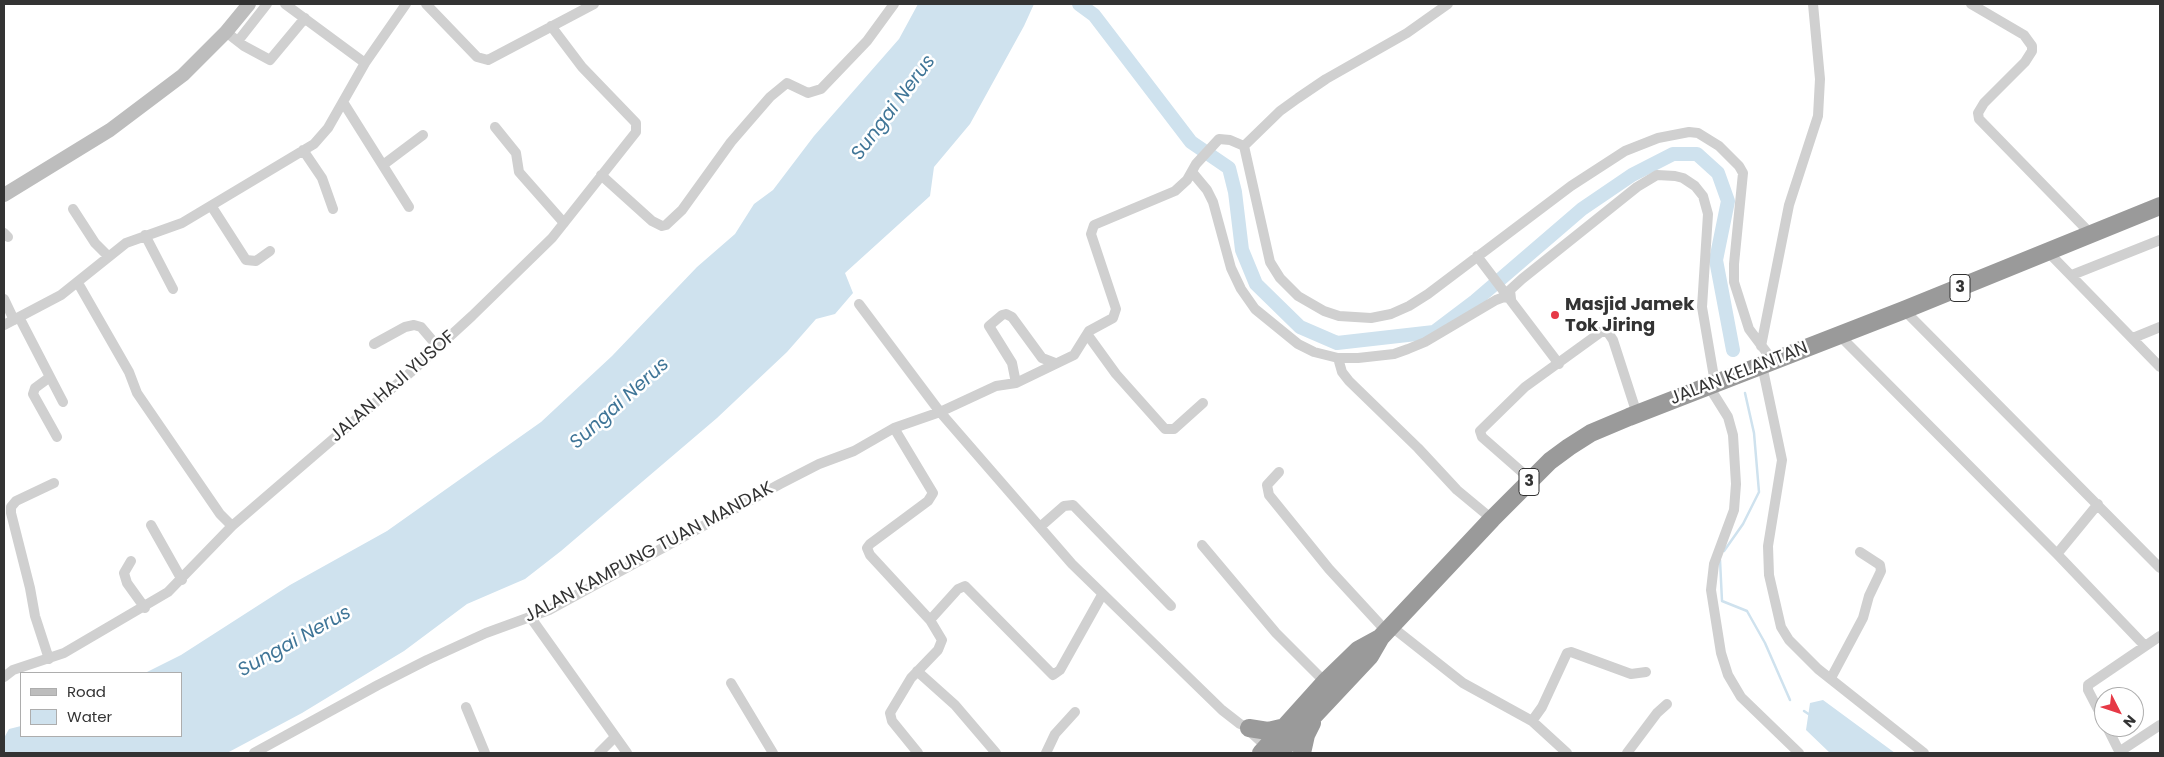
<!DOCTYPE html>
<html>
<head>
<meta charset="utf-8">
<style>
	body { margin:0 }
	#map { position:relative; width:2164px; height:757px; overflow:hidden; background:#fff; font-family:Poppins,sans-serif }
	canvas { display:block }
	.frame { position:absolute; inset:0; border:5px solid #333; pointer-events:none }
	.legend { position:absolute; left:20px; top:672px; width:162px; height:65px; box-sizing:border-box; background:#fff; border:1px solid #adadad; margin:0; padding:6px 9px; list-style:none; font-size:15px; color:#333 }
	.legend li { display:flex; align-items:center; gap:10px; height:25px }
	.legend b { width:25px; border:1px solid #adadad }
	.north { position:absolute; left:2094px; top:687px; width:50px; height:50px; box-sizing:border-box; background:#fff; border:1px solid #adadad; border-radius:50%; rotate:131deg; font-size:14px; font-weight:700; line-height:20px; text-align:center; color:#333 }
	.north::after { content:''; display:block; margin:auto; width:18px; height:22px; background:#e63946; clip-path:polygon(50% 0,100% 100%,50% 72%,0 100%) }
</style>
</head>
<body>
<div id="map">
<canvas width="2164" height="757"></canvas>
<div class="frame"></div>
<ul class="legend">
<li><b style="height:6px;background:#bdbdbd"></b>Road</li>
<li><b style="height:14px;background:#cfe2ee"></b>Water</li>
</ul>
<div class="north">N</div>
</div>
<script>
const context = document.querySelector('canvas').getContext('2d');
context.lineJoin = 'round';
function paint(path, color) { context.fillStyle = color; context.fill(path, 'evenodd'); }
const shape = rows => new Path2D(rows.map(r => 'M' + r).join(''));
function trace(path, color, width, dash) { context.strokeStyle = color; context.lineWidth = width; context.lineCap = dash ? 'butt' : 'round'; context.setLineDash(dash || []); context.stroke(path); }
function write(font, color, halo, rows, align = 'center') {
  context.font = font + ' Poppins,sans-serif'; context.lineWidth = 5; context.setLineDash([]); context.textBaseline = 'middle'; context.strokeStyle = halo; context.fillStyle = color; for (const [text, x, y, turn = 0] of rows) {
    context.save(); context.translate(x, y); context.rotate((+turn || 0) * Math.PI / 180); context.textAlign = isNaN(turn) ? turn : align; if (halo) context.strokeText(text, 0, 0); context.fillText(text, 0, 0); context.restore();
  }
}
const water = shape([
	[918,4,1034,4,1024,26,970,124,934,167,930,196,845,273,853,293,835,314,816,319,787,352,717,418,561,551,525,579,467,604,404,651,302,713,227,753,4,753,4,738,9,729,21,726,21,736,181,736,181,673,145,673,181,655,290,585,387,531,541,422,612,356,697,267,735,234,754,204,773,190,814,136,899,39],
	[1823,700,1895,753,1830,753,1806,730,1810,703]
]);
const stream = shape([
	[1724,551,1743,524,1759,492,1754,433,1745,393],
	[1720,560,1722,601,1747,611,1765,643,1790,700],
	[1804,711,1810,715]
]);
const river = shape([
	[1079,4,1094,15,1191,142,1229,168,1235,192,1242,250,1256,284,1300,327,1337,343,1434,332,1475,301,1582,209,1632,175,1673,154,1697,154,1718,173,1728,201,1716,260,1733,350]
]);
const street = shape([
	[285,4,365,63,406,4],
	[426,4,477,57,488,60,594,4],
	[1971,4,2024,35,2032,46,2032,51,2025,62,1984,103,1978,113,1979,119,2091,234],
	[226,32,244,46,270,60,305,18],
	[238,41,267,4],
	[343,102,409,207],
	[495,127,516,153,519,172,564,223],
	[1244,146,1270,262,1280,278,1298,296,1324,311,1339,316,1371,318,1391,314,1409,306,1428,294,1571,186,1625,151,1658,138,1689,132,1698,133,1719,146,1739,166,1743,173,1734,264,1734,282,1749,329,1773,361],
	[1244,146,1280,111,1298,98,1326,79,1407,33,1448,4],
	[303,150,322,178,333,209],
	[383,165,423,135],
	[1192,172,1207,190,1213,202,1231,268,1241,289,1255,309,1298,344,1314,352,1338,358,1358,358,1394,354,1408,349,1425,342,1496,300,1504,297,1511,299,1510,290,1522,279,1637,187,1657,175,1675,176,1683,178,1695,186,1703,196,1708,214,1702,307,1715,383],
	[601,175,652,221,662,226,666,225,682,210,731,142,770,97,787,83,808,93,821,89,867,41,894,4],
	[212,207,246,260,256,261,270,251],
	[73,209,95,243,108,256],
	[4,233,8,237],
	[145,235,173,289],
	[2048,252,2160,367],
	[1477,256,1559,364],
	[2072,275,2160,240],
	[78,283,129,372,137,393,220,514,232,526],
	[4,299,14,320],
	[859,304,940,412,1072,564,1222,710,1240,724,1252,729],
	[1904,310,2160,568],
	[19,317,63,402],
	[4,325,61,295,126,243,182,223,314,144,328,128,365,63],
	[1087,334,1116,374,1165,429,1174,429,1203,403],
	[1839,335,2057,554,2145,646],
	[2133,338,2160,327],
	[374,344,405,327,414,325,421,327,438,347],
	[1761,346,1789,205,1818,116,1820,79,1813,4],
	[1338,358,1342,372,1349,381,1418,448,1457,490,1492,519],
	[1762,365,1782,460,1768,546,1769,575,1781,627,1789,640,1818,669,1924,753],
	[50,377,35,388,33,394,57,437],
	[1016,383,1012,363,989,326,1002,315,1006,314,1012,317,1042,358,1055,363],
	[1708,385,1728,417,1733,435,1736,484,1734,510,1714,564,1711,590,1721,653,1728,675,1741,697,1799,753],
	[894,428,933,493,928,501,870,544,867,548,870,555,930,620,942,640,938,650,911,678,890,713,892,721,918,753],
	[1279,472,1267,485,1269,495,1329,569,1387,632],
	[1531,480,1482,437,1480,431,1525,387,1601,332,1607,331,1613,340,1637,414],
	[151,525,182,580],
	[1040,527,1064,506,1073,505,1171,606],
	[1202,545,1276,633,1325,682],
	[2057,554,2098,504],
	[131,561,124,573,127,583,145,608],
	[531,618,627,753],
	[930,620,958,589,965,586,1053,675,1060,670,1102,595],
	[1392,627,1463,683,1532,721,1542,707,1567,653,1571,652,1631,674,1646,672],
	[49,659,35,616,30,588,11,513,11,507,16,501,54,483],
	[917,671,955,705,996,753],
	[4,677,13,670,64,653,168,592,232,526,411,372,472,316,552,238,636,132,636,123,582,67,551,26],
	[1831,678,1863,618,1869,596,1881,571,1880,565,1860,552],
	[731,683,773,753],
	[466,707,485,753],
	[1532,721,1567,753],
	[2104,721,2088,690,2088,685,2160,636],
	[2107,727,2118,749,2122,750,2160,725],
	[1246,728,1267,747],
	[254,753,378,685,427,660,486,633,549,610,780,484,819,464,854,451,894,428,940,412,996,386,1016,383,1074,355,1089,331,1113,318,1116,309,1091,234,1094,225,1175,191,1187,180,1196,164,1219,139,1230,140,1244,146],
	[599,753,615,737],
	[1046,753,1055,734,1075,712],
	[1627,753,1657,713,1667,704]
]);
const secondary = shape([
	[4,195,110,130,183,75,226,32,249,4]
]);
const highway = shape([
	[1249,728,1268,731,1285,727],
	[1261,753,1325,682,1358,650,1380,638],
	[1279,753,1370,656,1381,637,1492,519,1550,461,1569,447,1591,433,1629,417,1904,310,2160,206],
	[1302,753,1306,735,1312,723]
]);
const markers = [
	[1555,315,5,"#e63946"]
];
const shields = [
	[1960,288,20],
	[1529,482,20]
];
const shieldNames = [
	["3",1960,288],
	["3",1529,482]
];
const poiNames = [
	["Masjid Jamek",1565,305],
	["Tok Jiring",1565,326]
];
const streetNames = [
	["JALAN KELANTAN",1739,374,-21],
	["JALAN HAJI YUSOF",393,387,-41],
	["JALAN KAMPUNG TUAN MANDAK",649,553,-28]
];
const waterNames = [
	["Sungai Nerus",894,108,-53],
	["Sungai Nerus",620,404,-42],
	["Sungai Nerus",295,642,-29]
];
paint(water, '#cfe2ee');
trace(stream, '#cfe2ee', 2.5);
trace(river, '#cfe2ee', 14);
trace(street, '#d0d0d0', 10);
trace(secondary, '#bdbdbd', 14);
trace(highway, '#9a9a9a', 18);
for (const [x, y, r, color] of markers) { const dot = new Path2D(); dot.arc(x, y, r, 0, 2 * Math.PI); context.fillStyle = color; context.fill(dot); trace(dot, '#fff', 2); }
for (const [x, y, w] of shields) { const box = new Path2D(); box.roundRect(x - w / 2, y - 13.5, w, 27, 4); context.fillStyle = '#fff'; context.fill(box); trace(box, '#333', 1); }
write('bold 16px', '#333', null, shieldNames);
write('bold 18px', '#333', '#fff', poiNames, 'left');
write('18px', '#333', '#fff', streetNames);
write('italic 19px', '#3f7597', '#fff', waterNames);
</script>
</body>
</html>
